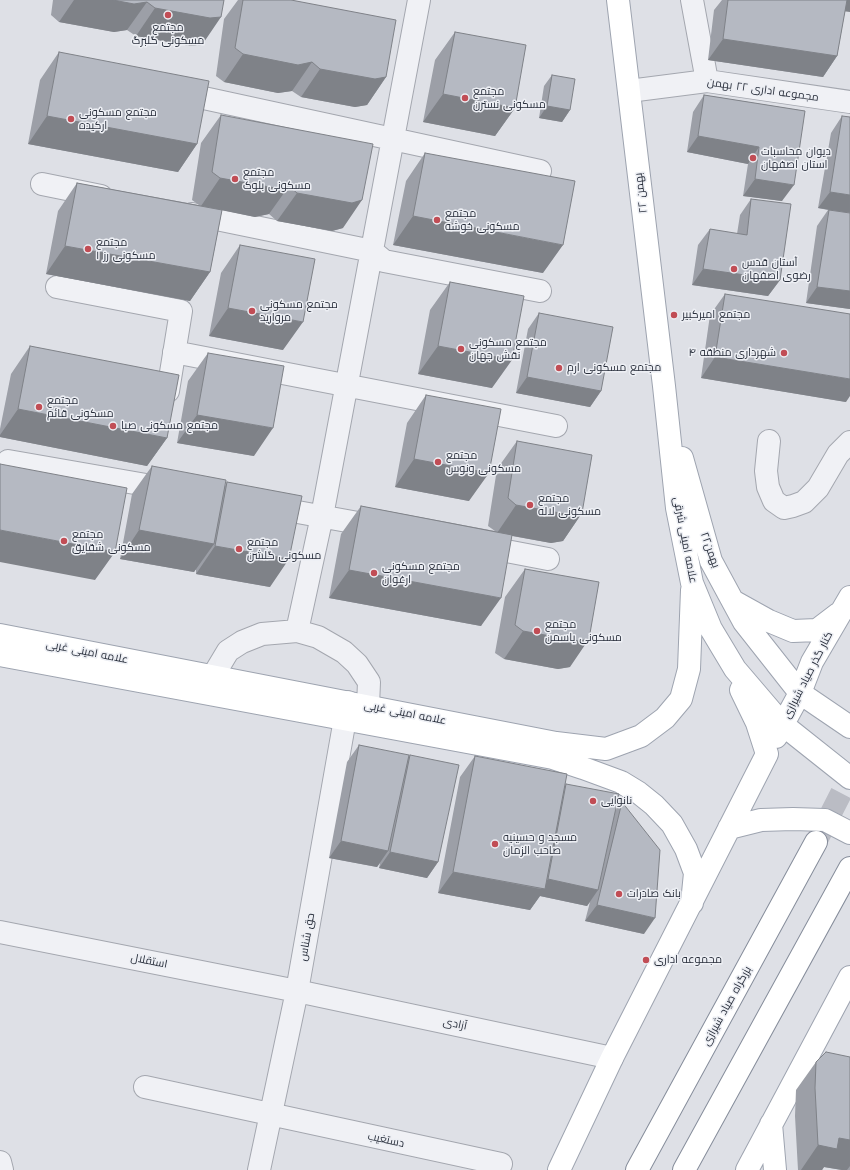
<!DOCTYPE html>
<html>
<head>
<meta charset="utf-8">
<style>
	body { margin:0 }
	canvas { display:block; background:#dee0e6 }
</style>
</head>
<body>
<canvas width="850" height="1170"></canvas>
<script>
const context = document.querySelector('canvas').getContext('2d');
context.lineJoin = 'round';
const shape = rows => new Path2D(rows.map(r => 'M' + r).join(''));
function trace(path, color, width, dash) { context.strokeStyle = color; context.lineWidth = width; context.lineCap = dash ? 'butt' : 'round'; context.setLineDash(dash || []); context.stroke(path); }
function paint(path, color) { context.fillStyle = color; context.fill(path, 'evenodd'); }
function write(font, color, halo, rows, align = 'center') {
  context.font = font + ' "Work Sans",Cairo,sans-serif'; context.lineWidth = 3; context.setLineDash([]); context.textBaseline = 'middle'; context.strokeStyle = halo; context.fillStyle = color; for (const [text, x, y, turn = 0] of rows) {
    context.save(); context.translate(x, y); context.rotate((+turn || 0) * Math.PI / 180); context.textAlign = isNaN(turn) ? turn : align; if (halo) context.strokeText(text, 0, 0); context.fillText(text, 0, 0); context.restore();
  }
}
const highwayTunnel = shape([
	[816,842,850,776]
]);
const minor = shape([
	[692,0,707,81],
	[629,91,707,81,850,102],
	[176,92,540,171],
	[42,184,101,196],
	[192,214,372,251,384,261,540,291],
	[57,287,181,311,168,391,156,389],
	[174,352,556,426],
	[769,441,766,471,768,487,774,501,784,508,793,506,804,502,818,488,838,454,850,442],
	[8,461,169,489],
	[270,507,380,527],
	[480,546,548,559],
	[297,631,322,516,419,0],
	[213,676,228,651,242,642,262,634,297,631,318,637,344,652,357,664,369,682,368,706],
	[0,932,297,991,612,1058],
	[145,1087,501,1164],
	[0,1162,2,1170],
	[259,1170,297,991,348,702]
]);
const major = shape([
	[618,0,664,386,677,508,692,583,711,629,735,669,782,724,850,778],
	[682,458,711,561,744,622,800,693,850,727],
	[733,601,769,621,793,631,817,630,838,614],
	[0,635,556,743,606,749,641,736,665,718,681,699,689,669,692,590],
	[0,655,553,758,583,768,621,782,639,793,654,805,672,824,686,849,695,873,692,903],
	[776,737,800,693,812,662,850,597],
	[729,828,761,820,793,819,825,820,850,833],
	[771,1124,775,1170],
	[559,1170,612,1058,767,754,757,723,741,690],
	[747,1170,850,977]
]);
const highway = shape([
	[637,1170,816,842],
	[684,1170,850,868]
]);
const wall = shape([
	[53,0,224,0,202,45,190,46,136,36,127,30,114,32,59,22,51,15],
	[238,0,291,0,386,77,367,105,355,107,301,97,292,91,278,93,224,82,216,76,224,19],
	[722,0,850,0,845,11,837,56,823,77,708,60,714,10],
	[455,32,515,108,495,136,423,122,435,60],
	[59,52,197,144,178,172,28,144,40,80],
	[552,75,570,110,562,122,539,118,544,86],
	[704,95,805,111,782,201,743,196,748,164,687,152,693,112],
	[221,115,343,228,332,231,277,221,269,214,255,217,222,210,210,272,190,301,46,274,58,211,77,183,199,205,192,200,201,143],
	[842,116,850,309,806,303,817,226,828,210,818,208,831,133],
	[425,153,543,273,393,245,406,181],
	[751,199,780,280,768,296,692,285,698,245,710,229,737,234,740,215],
	[240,245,283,350,209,336,221,273],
	[450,282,492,388,418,374,430,310],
	[725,294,846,402,701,378,710,315],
	[539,313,601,391,590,407,516,393,528,329],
	[30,346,167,438,147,466,0,437,0,429,11,374],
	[208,353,254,456,177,443,188,381],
	[426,395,469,501,395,487,407,423],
	[517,441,582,513,563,541,551,543,512,536,481,626,329,598,341,534,361,506,495,531,488,526,497,469],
	[152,466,225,486,227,482,270,587,196,574,196,569,194,572,120,559,132,494],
	[525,569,570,667,558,669,504,659,495,653,505,597],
	[359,745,408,758,410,755,438,862,427,878,379,868,380,863,377,867,329,858,347,762],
	[475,756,565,786,566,784,615,811,622,802,644,934,585,921,590,902,587,906,540,896,530,910,438,893,460,777],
	[850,1057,850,1170,842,1170,824,1167,822,1170,798,1170,795,1116,796,1090,816,1062]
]);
const shadedWall = shape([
	[74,0,113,0,147,2,127,30,114,32,59,22],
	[841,0,850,0,850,12,834,10],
	[155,8,221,17,202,45,190,46,136,36],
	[723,39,837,56,823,77,708,60],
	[243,54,312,62,292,91,278,93,224,82],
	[320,69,386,77,367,105,355,107,301,97],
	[443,94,515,108,495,136,423,122],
	[547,106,570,110,562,122,539,118],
	[47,116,197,144,178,172,28,144],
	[698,136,759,147,748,164,687,152],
	[220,178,289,186,269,214,255,217,201,206],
	[755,179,794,185,782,201,743,196],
	[830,192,850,195,850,213,818,208],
	[297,193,362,200,343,228,332,231,277,221],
	[413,216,563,245,543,273,393,245],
	[65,246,210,272,190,301,46,274],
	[703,269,780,280,768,296,692,285],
	[817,287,850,291,850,309,806,303],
	[228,308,303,322,283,350,209,336],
	[438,346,512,360,492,388,418,374],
	[715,357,850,379,850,396,846,402,701,378],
	[527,377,601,391,590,407,516,393],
	[18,409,167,438,147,466,0,437,0,435],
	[197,415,273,428,254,456,177,443],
	[414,459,489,473,469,501,395,487],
	[516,505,582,513,563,541,551,543,497,533],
	[0,530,115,552,95,580,0,562],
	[139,530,214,544,194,572,120,559],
	[215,546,289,559,270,587,196,574],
	[349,570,501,598,481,626,329,598],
	[523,631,589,639,570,667,558,669,504,659],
	[341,841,388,851,377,867,329,858],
	[390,852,438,862,427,878,379,868],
	[453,872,541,889,548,879,598,890,587,906,540,896,530,910,438,893],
	[597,905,655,918,644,934,585,921],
	[839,1138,850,1140,850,1166,847,1170,842,1170,824,1167,822,1170,801,1170,818,1145]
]);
const building = shape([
	[113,0,224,0,221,17,210,18,155,8,147,2,134,4,113,0],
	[243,0,291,0,396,20,386,77,375,79,320,69,312,62,298,65,243,54,235,48,243,0],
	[728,0,847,0,837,56,723,39,728,0],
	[455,32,526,45,515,108,443,94,455,32],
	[59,52,209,81,197,144,47,116,59,52],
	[552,75,575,79,570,110,547,106,552,75],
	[704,95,805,111,794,185,755,179,759,147,698,136,704,95],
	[221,115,373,144,362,200,352,203,297,193,289,186,275,188,220,178,212,172,221,115],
	[842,116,850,117,850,195,830,192,842,116],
	[425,153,575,181,563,245,413,216,425,153],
	[77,183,222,210,210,272,65,246,77,183],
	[751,199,791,204,780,280,703,269,710,229,747,235,751,199],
	[829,210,850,213,850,291,817,287,829,210],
	[240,245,315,259,303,322,228,308,240,245],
	[450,282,524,296,512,360,438,346,450,282],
	[725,294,850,314,850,379,715,357,725,294],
	[539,313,613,327,601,391,527,377,539,313],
	[30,346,179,375,167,438,18,409,30,346],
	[208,353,284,366,273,428,197,415,208,353],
	[426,395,501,409,489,473,414,459,426,395],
	[517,441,592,455,582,513,571,515,516,505,508,498,517,441],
	[0,464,127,488,115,552,0,530,0,464],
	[152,466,226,480,214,544,139,530,152,466],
	[227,482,302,496,289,559,215,546,227,482],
	[361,506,512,535,501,598,349,570,361,506],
	[525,569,599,582,589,639,578,641,523,631,515,625,525,569],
	[359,745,409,755,388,851,341,841,359,745],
	[410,755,459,765,438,862,390,852,410,755],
	[475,756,567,774,545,889,453,872,475,756],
	[566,784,619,794,598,890,548,879,566,784],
	[622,802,660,850,655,918,597,905,622,802],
	[826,1052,850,1057,850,1140,839,1138,837,1149,818,1145,815,1088,816,1062,826,1052]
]);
const markers = [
	[168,15,4,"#c14d55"],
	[465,98,4,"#c14d55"],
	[71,119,4,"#c14d55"],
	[753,158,4,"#c14d55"],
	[235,179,4,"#c14d55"],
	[437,220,4,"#c14d55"],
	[88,249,4,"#c14d55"],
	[734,269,4,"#c14d55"],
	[252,311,4,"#c14d55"],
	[674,315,4,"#c14d55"],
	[461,349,4,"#c14d55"],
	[784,353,4,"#c14d55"],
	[559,368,4,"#c14d55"],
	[39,407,4,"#c14d55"],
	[113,426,4,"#c14d55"],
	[438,462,4,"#c14d55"],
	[530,505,4,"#c14d55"],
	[64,541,4,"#c14d55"],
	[239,549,4,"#c14d55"],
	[374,573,4,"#c14d55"],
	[537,631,4,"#c14d55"],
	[593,801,4,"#c14d55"],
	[495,844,4,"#c14d55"],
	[619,894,4,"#c14d55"],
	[646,960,4,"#c14d55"]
];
const poiNames = [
	["مجتمع",168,28,"center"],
	["مسکونی گلبرگ",168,41,"center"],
	["مجتمع",473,92],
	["مسکونی نسترن",473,105],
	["مجتمع مسکونی",79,113],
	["ارکیده",79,126],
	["دیوان محاسبات",761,152],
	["استان اصفهان",761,165],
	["مجتمع",243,173],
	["مسکونی بلوک",243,186],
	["مجتمع",445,214],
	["مسکونی خوشه",445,227],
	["مجتمع",96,243],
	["مسکونی رز ۱",96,256],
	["آستان قدس",742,263],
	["رضوی اصفهان",742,276],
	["مجتمع مسکونی",260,305],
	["مروارید",260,318],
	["مجتمع امیرکبیر",682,315],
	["مجتمع مسکونی",469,343],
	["نقش جهان",469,356],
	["شهرداری منطقه ۴",776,353,"right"],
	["مجتمع مسکونی ارم",567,368],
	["مجتمع",47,401],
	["مسکونی قائم",47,414],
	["مجتمع مسکونی صبا",121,426],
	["مجتمع",446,456],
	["مسکونی ونوس",446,469],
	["مجتمع",538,499],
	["مسکونی لاله",538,512],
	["مجتمع",72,535],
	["مسکونی شقایق",72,548],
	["مجتمع",247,543],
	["مسکونی گلشن",247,556],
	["مجتمع مسکونی",382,567],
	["ارغوان",382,580],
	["مجتمع",545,625],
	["مسکونی یاسمن",545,638],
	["نانوایی",601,801],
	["مسجد و حسینیه",503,838],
	["صاحب الزمان",503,851],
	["بانک صادرات",627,894],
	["مجموعه اداری",654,960]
];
const streetNames = [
	["مجموعه اداری ۲۲ بهمن",763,90,8],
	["۲۲ بهمن",641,193,-97],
	["علامه امینی شرقی",685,540,79],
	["۲۲بهمن",710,550,70],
	["علامه امینی غربی",87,652,11],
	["کنار گذر صیاد شیرازی",808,675,-63],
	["علامه امینی غربی",405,713,11],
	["حق شناس",307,937,-80],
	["استقلال",149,961,11],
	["بزرگراه صیاد شیرازی",727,1006,-61],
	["آزادی",455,1024,12],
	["دستغیب",386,1140,12]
];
trace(highwayTunnel, '#babcc4', 22, [22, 11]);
trace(minor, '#a4a7af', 24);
trace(major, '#9ea4b0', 24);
trace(highway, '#868d9b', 24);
trace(minor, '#f0f1f5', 22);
trace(major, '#fff', 22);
trace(highway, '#fff', 22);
paint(wall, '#9c9fa7');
paint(shadedWall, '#7f8288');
paint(building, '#b5b9c2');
trace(building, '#7f8288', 1);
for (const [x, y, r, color] of markers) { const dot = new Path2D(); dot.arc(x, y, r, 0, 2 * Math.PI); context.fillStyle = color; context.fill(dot); trace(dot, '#edeff4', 1.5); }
write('11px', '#282e3b', '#edeff4', poiNames, 'left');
write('11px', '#282e3b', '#edeff4', streetNames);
</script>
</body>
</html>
